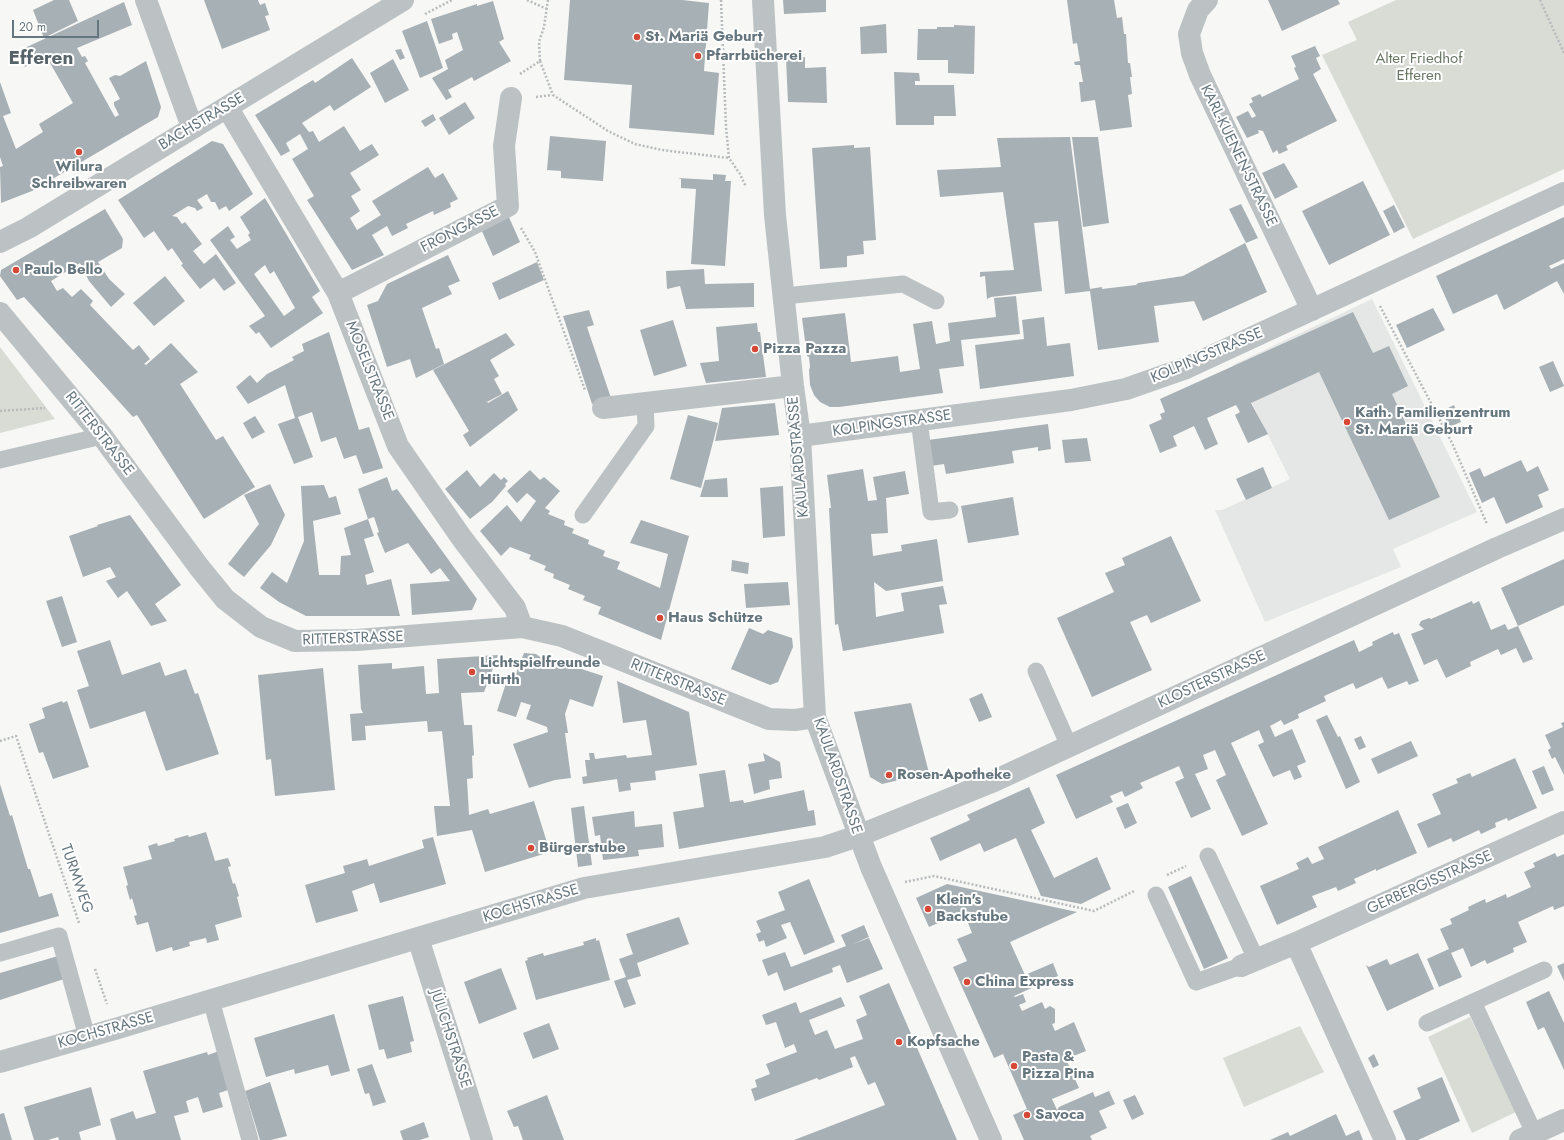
<!DOCTYPE html>
<html>
<head>
<meta charset="utf-8">
<style>
	body { margin:0 }
	#map { position:relative; width:1564px; height:1140px; overflow:hidden; background:#f7f7f5; font-family:Jost,sans-serif }
	canvas { display:block }
	.scale { position:absolute; left:12px; top:20px; width:87px; height:18px; box-sizing:border-box; border:2px solid #65767e; border-top:0; padding-left:5px; font-size:12px; line-height:14px; white-space:nowrap; color:#65767e; -webkit-text-stroke:3px #fff; paint-order:stroke }
</style>
</head>
<body>
<div id="map">
<canvas width="1564" height="1140"></canvas>
<div class="scale">20 m</div>
</div>
<script>
const context = document.querySelector('canvas').getContext('2d');
context.lineJoin = 'round';
function paint(path, color) { context.fillStyle = color; context.fill(path, 'evenodd'); }
const shape = rows => new Path2D(rows.map(r => 'M' + r).join(''));
function trace(path, color, width, dash) { context.strokeStyle = color; context.lineWidth = width; context.lineCap = dash ? 'butt' : 'round'; context.setLineDash(dash || []); context.stroke(path); }
function write(font, color, halo, rows, align = 'center') {
  context.font = font + ' Jost,sans-serif'; context.lineWidth = 4; context.setLineDash([]); context.textBaseline = 'middle'; context.strokeStyle = halo; context.fillStyle = color; for (const [text, x, y, turn = 0] of rows) {
    context.save(); context.translate(x, y); context.rotate((+turn || 0) * Math.PI / 180); context.textAlign = isNaN(turn) ? turn : align; if (halo) context.strokeText(text, 0, 0); context.fillText(text, 0, 0); context.restore();
  }
}
const built = shape([
	[1372,299,1477,512,1393,549,1401,567,1265,622,1215,510,1222,510,1290,479,1233,365]
]);
const green = shape([
	[1396,0,1564,0,1564,169,1413,239,1322,55,1357,40,1348,22],
	[0,347,55,419,0,433],
	[1470,1017,1516,1112,1472,1133,1428,1037],
	[1300,1026,1324,1072,1244,1107,1223,1058]
]);
const building = shape([
	[54,0,69,0,78,21,44,38,33,10],
	[204,0,258,0,260,5,265,3,269,15,265,16,270,30,222,49],
	[570,0,682,0,709,3,704,71,719,73,714,135,629,128,632,85,564,80],
	[783,0,826,0,826,12,784,14],
	[1067,0,1114,0,1117,18,1122,17,1124,34,1126,34,1128,63,1130,63,1132,77,1130,77,1132,94,1128,95,1132,127,1100,131,1095,100,1081,102,1079,82,1083,82,1080,65,1075,65,1074,62,1080,61,1077,43,1073,44],
	[1268,0,1338,0,1340,4,1282,31],
	[493,1,504,39,499,42,511,61,474,81,472,77,448,90,452,97,446,100,432,78,448,69,445,60,463,50,457,32,452,34,453,39,439,44,431,19,477,4,477,6],
	[124,2,132,25,77,48,82,57,85,56,88,61,85,63,115,117,119,115,114,105,114,102,120,99,109,78,115,75,120,76,146,61,161,107,158,117,32,191,1,203,0,167,3,166,0,157,0,82,11,113,3,116,16,149,43,132,39,124,73,103,46,56,25,67,16,52],
	[427,21,443,68,420,78,402,31],
	[886,24,887,53,861,54,860,27],
	[954,25,975,26,974,74,948,73,948,60,917,60,918,29,937,29,937,27,954,27],
	[1315,46,1320,56,1316,58,1321,69,1313,74,1337,121,1286,146,1288,150,1279,154,1277,150,1273,153,1263,131,1258,130,1259,133,1247,138,1236,117,1248,111,1252,118,1256,116,1249,104,1253,102,1251,98,1260,94,1262,97,1299,79,1294,68,1296,67,1291,56],
	[401,49,405,58,400,60,395,50],
	[805,57,805,68,826,67,827,103,788,102,786,58],
	[352,58,371,87,334,111,330,105,302,123,309,132,313,131,319,142,344,126,360,151,372,144,379,155,350,173,361,190,351,196,360,211,350,218,357,230,381,215,372,201,428,167,435,178,443,173,458,199,450,203,451,207,434,215,433,211,406,224,408,228,392,236,387,226,372,235,384,255,352,270,307,200,314,196,292,159,308,149,300,134,286,143,290,151,281,156,255,115,313,80,315,83],
	[393,59,409,90,385,103,370,73],
	[894,72,919,73,920,81,915,81,915,85,954,85,956,116,934,116,934,125,896,125],
	[465,102,475,118,449,135,439,118],
	[433,114,436,120,425,127,421,121],
	[550,136,606,141,603,181,561,178,561,171,547,170],
	[1070,137,1090,289,1102,287,1102,289,1136,285,1138,283,1183,276,1245,243,1267,292,1203,321,1194,301,1154,306,1159,342,1098,350,1090,291,1065,294,1058,221,1034,223,1042,291,991,297,987,299,985,276,980,277,980,272,1014,270,1003,192,940,197,937,170,1001,167,997,138],
	[1072,137,1098,137,1109,223,1083,227],
	[212,141,223,144,253,194,229,211,226,206,219,210,215,202,211,202,207,194,197,200,203,208,197,211,195,208,188,206,172,216,177,217,182,224,185,222,202,244,193,251,204,264,216,254,236,283,224,291,214,278,200,289,181,265,183,264,172,248,168,251,154,231,144,238,118,200],
	[854,145,854,148,870,147,876,240,863,241,864,254,847,256,847,267,820,269,812,148],
	[1284,163,1298,187,1275,199,1262,173],
	[713,174,726,175,725,181,731,181,725,266,691,264,696,189,681,188,681,179,678,178,713,180],
	[1363,181,1390,235,1329,265,1302,211],
	[265,198,320,291,312,297,323,313,271,348,259,332,256,334,249,326,265,316,210,240,228,226,235,237,230,240,237,249,251,240,248,235,250,233,240,217],
	[265,265,270,274,274,271,295,308,284,316,254,274],
	[1241,204,1258,238,1246,243,1229,209],
	[1394,205,1405,227,1394,233,1383,211],
	[105,209,123,239,122,248,98,262,109,279,125,294,111,307,89,281,80,263,51,281,57,291,63,288,72,297,81,289,93,301,90,305,133,350,139,345,150,359,144,364,146,365,171,343,198,372,180,384,216,440,223,436,255,487,204,519,137,415,133,417,24,297,17,300,0,276,1,270],
	[508,215,520,242,493,256,481,229],
	[1564,217,1564,259,1549,266,1551,269,1564,263,1564,294,1557,281,1504,310,1497,294,1453,314,1436,276],
	[448,255,460,281,448,286,452,294,422,308,436,349,439,348,444,364,416,378,410,359,387,367,367,305,378,301,387,284],
	[537,262,544,280,499,300,492,283],
	[704,269,705,284,754,283,754,307,686,309,680,286,667,289,666,271],
	[165,276,185,301,154,326,133,303],
	[1016,296,1020,334,961,340,964,366,939,369,943,393,839,407,830,407,820,402,814,395,810,385,809,370,810,367,809,357,807,356,802,318,845,313,851,362,898,356,900,372,920,369,913,324,932,321,936,344,950,341,948,323,996,317,994,298],
	[1433,308,1445,330,1407,348,1396,325],
	[589,310,594,325,587,327,611,398,592,404,563,316],
	[1353,312,1373,353,1389,346,1408,386,1392,394,1440,497,1389,520,1319,372,1251,403,1268,434,1248,443,1235,415,1240,412,1236,405,1207,418,1218,444,1205,450,1194,426,1173,436,1177,446,1160,453,1149,425,1162,419,1160,414,1165,412,1160,399],
	[1044,317,1047,346,1070,343,1074,376,980,389,975,345,1024,339,1022,320],
	[673,320,687,366,654,376,640,330],
	[757,323,758,332,760,332,766,377,706,383,700,363,719,361,716,327],
	[329,332,359,430,369,427,383,468,363,474,356,455,344,459,336,437,321,442,312,412,298,417,313,457,294,464,278,424,295,418,285,385,248,404,236,387,250,375,257,383,267,374,294,360,292,357,304,351,302,344],
	[506,333,515,345,490,360,499,376,494,379,502,394,487,402,486,400,490,406,488,403,508,391,518,410,470,447,463,435,469,431,433,370],
	[1553,361,1564,386,1550,392,1539,367],
	[775,403,779,435,715,441,722,408],
	[1454,405,1461,422,1449,427,1442,411],
	[688,415,718,423,701,488,670,479],
	[255,416,265,432,252,439,243,423],
	[1048,424,1051,449,1038,451,1038,447,1012,451,1014,463,946,474,944,464,931,466,928,440],
	[1087,438,1091,461,1065,463,1062,440],
	[1521,460,1527,472,1538,466,1549,490,1538,495,1543,507,1506,524,1494,497,1482,503,1469,473,1480,468,1484,477],
	[1263,467,1272,488,1246,500,1236,479],
	[863,469,868,501,877,500,873,477,905,471,909,494,886,498,888,533,871,534,873,556,902,551,901,545,937,539,943,581,886,591,874,582,876,617,904,611,901,593,943,586,947,604,939,605,944,633,843,651,838,624,835,625,829,508,831,508,827,475],
	[467,470,480,487,494,473,501,480,504,477,508,481,505,484,506,486,492,502,470,519,445,489],
	[530,470,540,480,544,477,560,491,545,508,550,511,548,514,565,521,564,525,574,529,572,533,589,540,588,544,605,551,603,556,620,562,617,569,660,588,668,554,630,543,641,520,689,536,661,640,598,614,601,607,583,600,585,596,568,589,570,585,553,578,554,574,544,570,546,566,529,559,531,555,510,547,501,556,480,531,507,505,521,522,536,501,527,493,517,503,507,491],
	[387,477,392,491,397,489,477,599,472,610,412,615,410,584,450,581,440,568,431,574,408,543,385,553,377,533,379,532,374,517,368,519,358,489],
	[727,478,728,497,700,497,705,480],
	[270,484,285,515,271,545,244,577,228,564,259,524,244,495],
	[324,485,329,498,336,496,341,514,313,521,319,575,340,575,341,556,351,555,344,528,368,519,374,536,364,539,374,572,365,575,367,585,391,579,400,616,306,616,279,602,260,588,272,572,287,583,304,541,301,486],
	[783,486,785,536,763,538,760,488],
	[1013,497,1019,535,968,543,961,506],
	[130,515,181,585,155,604,167,621,151,626,127,591,118,598,106,581,116,577,110,567,83,577,69,536,98,526,97,525],
	[1171,536,1201,601,1151,623,1147,615,1130,622,1152,670,1092,697,1057,618,1114,592,1105,573,1125,565,1122,558],
	[1564,559,1564,605,1518,626,1533,659,1523,663,1516,648,1501,655,1498,649,1470,662,1471,666,1446,678,1437,659,1424,665,1411,634,1424,629,1419,625,1421,621,1429,618,1431,619,1472,601,1473,604,1479,601,1491,630,1505,624,1508,630,1518,626,1501,588],
	[732,560,749,563,748,574,731,571],
	[788,582,790,605,746,608,744,584],
	[62,596,77,642,62,647,46,601],
	[749,628,763,634,768,630,792,638,793,647,778,682,770,685,731,669],
	[1393,632,1394,635,1399,633,1419,681,1409,685,1407,681,1388,689,1382,677,1356,689,1353,683,1324,696,1326,701,1298,714,1299,718,1284,725,1281,720,1270,726,1275,737,1292,729,1306,762,1297,766,1302,777,1294,780,1290,770,1273,777,1258,745,1264,742,1259,730,1231,743,1268,824,1242,836,1216,780,1226,775,1215,750,1203,755,1208,769,1195,774,1211,809,1191,818,1175,782,1184,778,1179,766,1140,783,1143,788,1125,797,1122,791,1110,796,1113,802,1076,819,1056,775,1354,640,1359,652,1373,645,1372,642],
	[110,640,122,675,160,662,165,676,186,669,195,694,198,693,219,754,166,771,145,711,90,729,77,690,89,686,77,651],
	[524,653,536,654,543,659,562,666,563,663,603,676,593,707,570,699,565,714,568,733,565,733,571,778,555,780,529,788,513,744,548,732,547,727,526,719,531,705,521,702,516,717,497,711,509,674,515,676],
	[498,655,484,692,461,693,464,725,472,725,474,755,472,756,473,778,467,779,469,815,488,809,490,814,534,801,550,852,485,872,472,830,437,836,434,806,450,806,442,731,428,732,427,721,365,726,366,740,352,741,350,714,363,713,361,709,358,665,392,663,392,669,424,666,426,694,439,693,440,709,437,659],
	[323,668,335,790,275,796,271,759,266,760,258,675],
	[617,681,689,712,697,765,655,771,656,780,630,783,631,790,619,792,617,779,583,784,582,777,587,776,585,760,590,760,589,753,594,753,595,759,626,755,627,758,652,755,646,720,623,723],
	[982,693,992,717,979,722,969,699],
	[62,701,63,703,67,701,89,767,53,779,43,752,39,753,29,724,45,718,42,708],
	[911,703,929,773,882,784,870,777,854,712],
	[1327,715,1338,737,1340,736,1360,782,1346,789,1316,720],
	[1564,722,1564,775,1555,757,1552,759,1548,750,1551,748,1545,735,1563,727,1561,723],
	[1361,736,1366,747,1359,750,1354,739],
	[1411,741,1418,756,1378,774,1371,759],
	[763,753,780,762,782,778,769,780,770,789,754,794,748,764,765,761],
	[1515,758,1537,808,1508,821,1507,818,1495,823,1496,827,1481,834,1479,830,1453,842,1451,838,1428,848,1417,824,1441,814,1432,794,1458,783,1456,779,1470,773,1472,777],
	[1544,766,1554,790,1542,795,1532,771],
	[725,770,730,802,743,800,744,803,804,790,808,811,814,810,816,825,679,849,673,812,704,807,699,774],
	[0,784,10,816,12,815,28,869,30,869,39,897,52,893,59,916,0,933],
	[1029,787,1045,823,1031,830,1054,878,1097,857,1111,889,1081,904,1041,896,1016,838,984,852,980,843,940,861,930,838,970,820,967,815],
	[1128,803,1137,823,1125,829,1116,808],
	[584,806,592,865,578,867,571,808],
	[1398,810,1417,853,1376,871,1376,869,1356,878,1354,879,1356,883,1338,891,1336,887,1312,896,1317,907,1277,925,1260,886,1299,869,1296,863,1308,857,1312,864,1324,859,1318,847],
	[634,811,635,827,662,824,664,847,638,850,639,856,603,860,600,835,595,836,592,817],
	[206,832,215,861,228,858,231,866,228,867,233,884,235,883,239,896,237,897,242,917,215,925,219,940,207,943,206,938,189,942,190,946,173,951,172,947,156,952,148,922,137,925,134,916,137,915,132,898,130,900,126,886,128,885,123,867,152,859,148,846,157,843,158,846,175,841,174,839,188,835,189,837],
	[433,837,446,884,380,903,374,883,352,891,358,911,316,923,305,885,345,873,343,866,357,862,367,859,369,866,424,848,422,840],
	[1555,853,1557,857,1564,854,1564,906,1554,910,1553,906,1518,922,1527,942,1513,948,1514,952,1487,964,1485,960,1471,967,1463,948,1451,953,1462,977,1439,987,1427,959,1449,949,1440,929,1452,924,1450,919,1469,910,1468,907,1485,899,1486,903,1506,894,1507,898,1531,887,1524,872,1535,867,1533,863],
	[1191,876,1228,958,1204,969,1168,887],
	[809,879,835,942,804,955,790,922,781,925,787,938,766,947,764,940,759,942,756,934,761,932,756,921,785,910,778,892],
	[947,884,1077,912,1010,942,1025,975,1053,963,1058,976,1014,996,1015,997,1023,994,1026,1002,1019,1005,1022,1011,1042,1002,1045,1009,1050,1006,1055,1009,1055,1023,1052,1024,1055,1031,1074,1022,1086,1051,1066,1059,1079,1088,1052,1099,1057,1110,1059,1107,1093,1092,1095,1097,1109,1091,1115,1104,1099,1111,1107,1128,1090,1136,1092,1140,1024,1140,1013,1115,1027,1109,1003,1054,994,1058,953,967,967,961,957,939,972,933,968,923,970,912,965,911,929,927,916,898],
	[679,917,689,944,637,963,641,976,627,980,636,1004,624,1008,614,981,626,977,619,959,633,954,626,934],
	[864,925,869,937,853,944,869,938,883,969,847,983,840,965,832,968,833,972,784,991,777,972,768,976,762,960,785,952,791,967,846,946,841,935],
	[596,938,596,941,599,940,610,980,536,1000,525,961,528,960,527,958,543,953,544,956,584,945,583,942],
	[1418,953,1434,989,1387,1011,1366,965,1369,967,1387,959,1390,965],
	[58,956,64,979,0,1000,0,973],
	[1564,963,1564,981,1557,966],
	[501,968,517,1009,479,1024,464,982],
	[889,983,957,1140,794,1140,885,1105,875,1082,868,1085,855,1056,850,1058,853,1067,819,1080,817,1078,755,1101,751,1089,757,1087,755,1080,770,1074,766,1064,797,1052,794,1044,785,1048,776,1022,766,1025,762,1015,796,1002,800,1013,841,997,845,1006,809,1020,815,1035,827,1030,835,1049,863,1039,856,1020,867,1015,859,996],
	[1549,991,1564,1023,1564,1070,1544,1027,1538,1030,1526,1002],
	[403,996,414,1041,410,1042,412,1052,387,1059,384,1049,379,1050,368,1005],
	[334,1014,350,1071,331,1076,328,1065,295,1074,294,1069,266,1077,254,1038],
	[549,1023,559,1049,533,1059,523,1033],
	[219,1051,231,1089,219,1093,223,1107,203,1113,198,1097,186,1101,189,1112,174,1116,181,1140,116,1140,110,1119,133,1111,136,1119,156,1113,143,1071,207,1052,208,1055],
	[1374,1054,1379,1065,1373,1068,1368,1058],
	[372,1064,386,1102,373,1106,369,1093,365,1094,357,1069],
	[1442,1077,1460,1121,1418,1140,1406,1140,1393,1111,1421,1098,1417,1088],
	[270,1082,287,1136,271,1140,260,1140,245,1091],
	[91,1087,101,1125,79,1132,81,1140,59,1140,58,1137,48,1140,34,1140,24,1107],
	[547,1095,564,1140,523,1140,518,1126,514,1127,507,1111],
	[1135,1095,1144,1114,1132,1120,1123,1100],
	[4,1113,12,1140,0,1140,0,1114],
	[1336,1114,1346,1136,1359,1130,1363,1140,1270,1140,1288,1132,1290,1136],
	[424,1122,429,1137,420,1140,403,1140,400,1131]
]);
const path = shape([
	[527,0,547,9],
	[721,0,726,127,729,158,740,174,746,187],
	[1540,0,1564,53],
	[425,14,452,0],
	[540,61,553,95,608,131,635,144,662,150,729,158],
	[520,74,540,61,539,42,544,27,548,0],
	[536,97,552,95],
	[521,228,535,252,585,390],
	[1380,306,1452,443,1487,524],
	[0,411,45,408],
	[0,741,16,736,79,923],
	[1167,875,1186,866],
	[905,882,934,876,1094,911,1134,891],
	[95,969,107,1004]
]);
const lane = shape([
	[784,296,903,284,936,301],
	[919,420,931,512,950,510],
	[0,460,102,436],
	[583,515,646,426,645,403],
	[1036,671,1069,746],
	[1208,856,1256,959],
	[1156,895,1196,982,1241,966],
	[0,953,59,936,87,1037],
	[211,1000,250,1140],
	[1473,1002,1534,1133],
	[1427,1023,1544,970]
]);
const street = shape([
	[146,0,188,116,194,126],
	[763,0,775,215,793,386,800,436,815,717,871,867,991,1140],
	[1207,0,1198,10,1189,34,1192,53,1200,75,1312,310],
	[227,107,338,293,398,446,461,537,515,608,522,627],
	[0,242,28,228,403,0],
	[338,293,508,206,504,146,511,98],
	[0,313,102,436,199,567,225,599,261,627,295,641,357,640,522,627,562,636,769,719,795,720,815,717],
	[603,408,793,386],
	[800,436,1071,400,1126,389,1186,368,1564,193],
	[418,938,482,1140],
	[1296,943,1385,1140],
	[1241,966,1296,943,1564,822],
	[0,1062,115,1029,584,888,825,847,858,836,994,781,1497,548,1564,519],
	[1520,1140,1564,1120]
]);
const markers = [
	[637,37,4,"#d74735"],
	[698,56,4,"#d74735"],
	[79,152,4,"#d74735"],
	[16,270,4,"#d74735"],
	[755,349,4,"#d74735"],
	[1347,422,4,"#d74735"],
	[660,618,4,"#d74735"],
	[472,672,4,"#d74735"],
	[889,775,4,"#d74735"],
	[531,848,4,"#d74735"],
	[928,909,4,"#d74735"],
	[967,982,4,"#d74735"],
	[899,1042,4,"#d74735"],
	[1014,1066,4,"#d74735"],
	[1027,1115,4,"#d74735"]
];
const poiNames = [
	["St. Mariä Geburt",645,37],
	["Pfarrbücherei",706,56],
	["Wilura",79,167,"center"],
	["Schreibwaren",79,184,"center"],
	["Paulo Bello",24,270],
	["Pizza Pazza",763,349],
	["Kath. Familienzentrum",1355,413],
	["St. Mariä Geburt",1355,430],
	["Haus Schütze",668,618],
	["Lichtspielfreunde",480,663],
	["Hürth",480,680],
	["Rosen-Apotheke",897,775],
	["Bürgerstube",539,848],
	["Klein's",936,900],
	["Backstube",936,917],
	["China Express",975,982],
	["Kopfsache",907,1042],
	["Pasta &",1022,1057],
	["Pizza Pina",1022,1074],
	["Savoca",1035,1115]
];
const parkNames = [
	["Alter Friedhof",1419,59],
	["Efferen",1419,76]
];
const streetNames = [
	["BACHSTRASSE",202,122,-31],
	["KARL-KUENEN-STRASSE",1238,156,64],
	["FRONGASSE",460,230,-27],
	["KOLPINGSTRASSE",1207,356,-23],
	["MOSELSTRASSE",369,371,68],
	["KOLPINGSTRASSE",892,424,-8],
	["RITTERSTRASSE",99,434,52],
	["KAULARDSTRASSE",799,457,-95],
	["RITTERSTRASSE",353,639,-2],
	["KLOSTERSTRASSE",1212,680,-25],
	["RITTERSTRASSE",678,683,22],
	["KAULARDSTRASSE",837,776,71],
	["TURMWEG",76,879,71],
	["GERBERGISSTRASSE",1430,883,-24],
	["KOCHSTRASSE",531,904,-17],
	["KOCHSTRASSE",106,1031,-16],
	["JÜLICHSTRASSE",450,1039,72]
];
const districtNames = [
	["Efferen",41,59]
];
paint(built, '#e5e7e6');
paint(green, '#d8dcd4');
paint(building, '#a7b0b4');
trace(path, '#b7bbbd', 2.5, [2, 2]);
trace(lane, '#bcc2c4', 17);
trace(street, '#bcc2c4', 22);
for (const [x, y, r, color] of markers) { const dot = new Path2D(); dot.arc(x, y, r, 0, 2 * Math.PI); context.fillStyle = color; context.fill(dot); trace(dot, '#fff', 1.5); }
write('bold 15px', '#65767e', '#fff', poiNames, 'left');
write('15px', '#697663', '#fff', parkNames);
write('15px', '#65767e', '#fff', streetNames);
write('bold 19px', '#566369', '#fff', districtNames);
</script>
</body>
</html>
